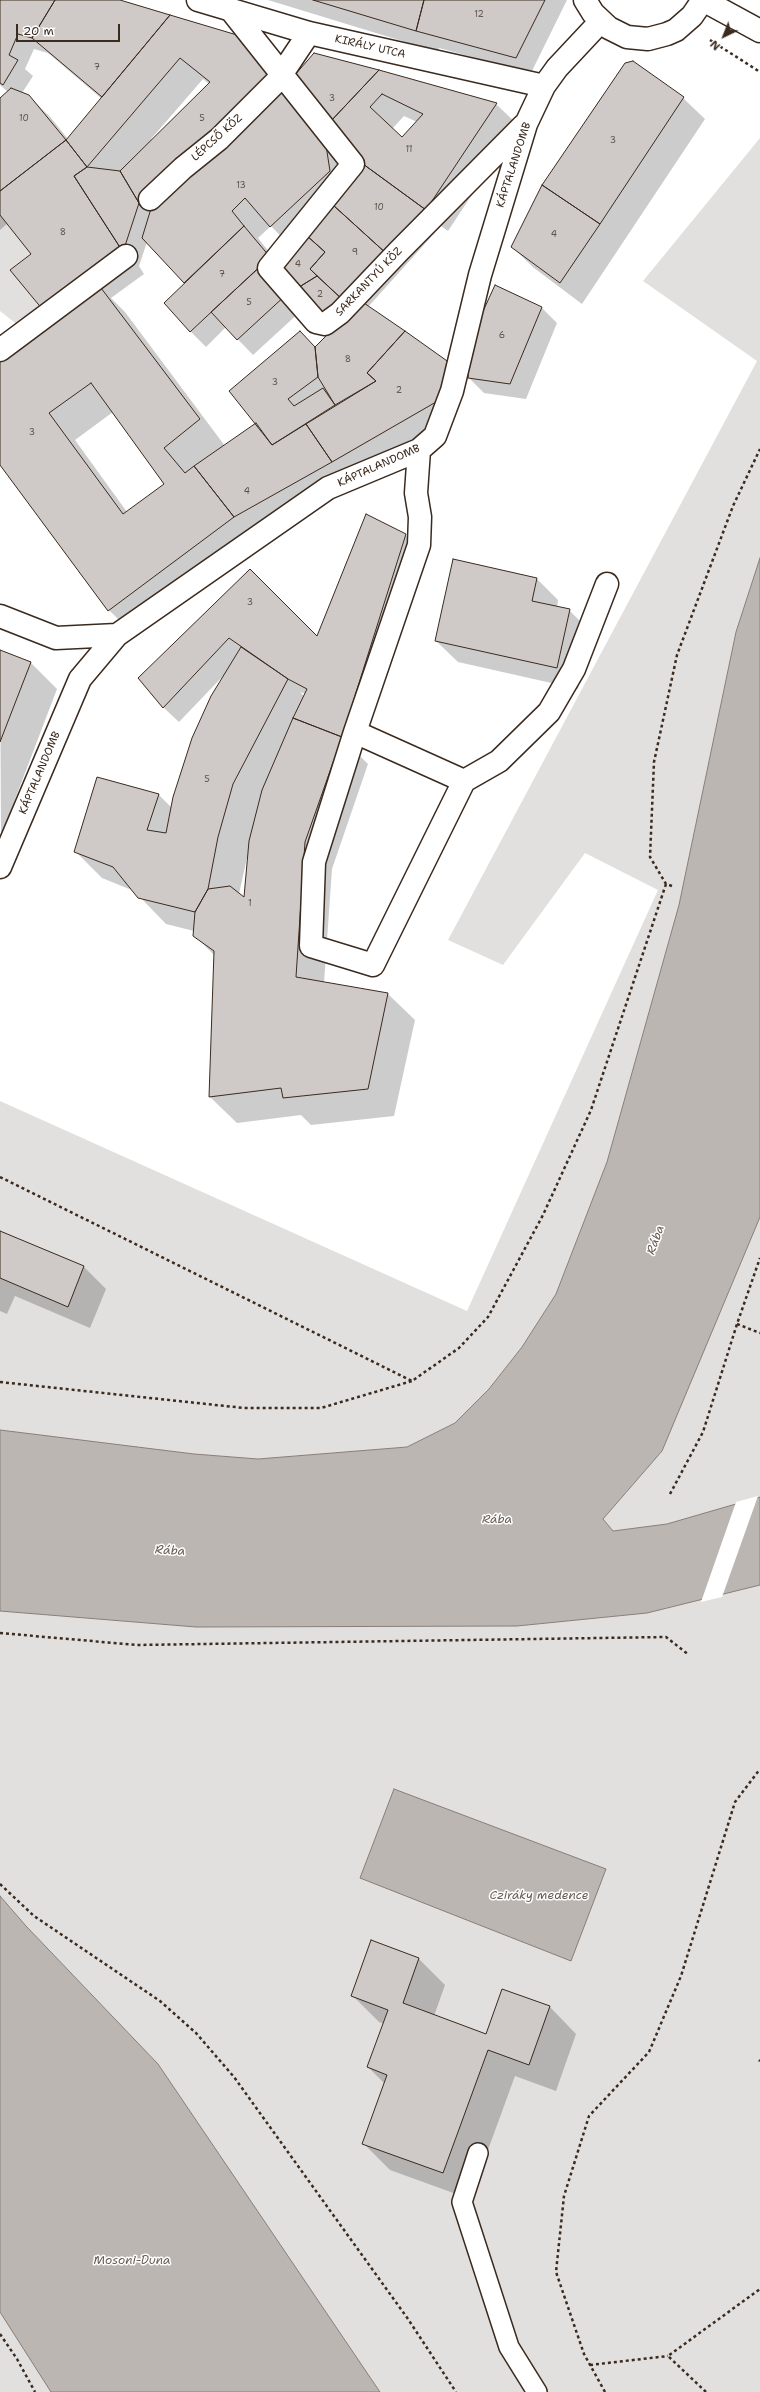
<!DOCTYPE html>
<html>
<head>
<meta charset="utf-8">
<style>
	body { margin:0 }
	#map { position:relative; width:760px; height:2392px; overflow:hidden; background:#fff; font-family:"Shantell Sans",sans-serif }
	canvas { display:block }
	.north { position:absolute; left:704px; top:16px; width:40px; height:40px; -webkit-text-stroke:3px #fff; paint-order:stroke; rotate:223deg; font-size:11px; font-weight:700; line-height:16px; text-align:center; color:#3b2a1e }
	.north::after { content:''; display:block; margin:auto; width:14px; height:18px; background:#3b2a1e; clip-path:polygon(50% 0,100% 100%,50% 72%,0 100%) }
	.scale { position:absolute; left:16px; top:24px; width:104px; height:18px; box-sizing:border-box; border:2px solid #3b2a1e; border-top:0; padding-left:5px; font-size:12px; line-height:14px; white-space:nowrap; color:#3b2a1e; -webkit-text-stroke:3px #fff; paint-order:stroke }
</style>
</head>
<body>
<div id="map">
<canvas width="760" height="2392"></canvas>
<div class="north">N</div>
<div class="scale">20 m</div>
</div>
<script>
const context = document.querySelector('canvas').getContext('2d');
context.lineJoin = 'round';
function paint(path, color) { context.fillStyle = color; context.fill(path, 'evenodd'); }
const shape = rows => new Path2D(rows.map(r => 'M' + r).join(''));
function trace(path, color, width, dash) { context.strokeStyle = color; context.lineWidth = width; context.lineCap = dash ? 'butt' : 'round'; context.setLineDash(dash || []); context.stroke(path); }
function write(font, color, halo, rows, align = 'center') {
  context.font = font + ' "Shantell Sans",sans-serif'; context.lineWidth = 3; context.setLineDash([]); context.textBaseline = 'middle'; context.strokeStyle = halo; context.fillStyle = color; for (const [text, x, y, turn = 0] of rows) {
    context.save(); context.translate(x, y); context.rotate((+turn || 0) * Math.PI / 180); context.textAlign = isNaN(turn) ? turn : align; if (halo) context.strokeText(text, 0, 0); context.fillText(text, 0, 0); context.restore();
  }
}
const green = shape([
	[760,138,760,558,736,632,679,905,607,1162,556,1294,522,1347,489,1389,455,1423,407,1447,258,1459,194,1454,0,1430,0,1101,467,1311,658,890,585,853,503,965,448,940,757,361,643,281],
	[0,215,31,254,10,270,43,310,19,326,0,311],
	[760,1217,760,1497,667,1524,613,1531,603,1519,662,1451],
	[760,1585,760,2392,380,2392,158,2064,26,1926,0,1896,0,1611,196,1627,517,1626,647,1613],
	[0,2312,39,2370,51,2392,0,2392]
]);
const water = shape([
	[760,558,760,1217,662,1451,603,1519,613,1531,667,1524,760,1497,760,1585,647,1613,517,1626,196,1627,0,1611,0,1430,194,1454,258,1459,407,1447,455,1423,489,1389,522,1347,556,1294,607,1162,679,905,736,632,760,558],
	[394,1789,606,1869,571,1961,360,1878,394,1789],
	[0,1896,26,1926,158,2064,380,2392,51,2392,0,2312,0,1896]
]);
const pier = shape([
	[758,1496,722,1597,701,1602,736,1502]
]);
const shadow = shape([
	[0,0,116,0,295,76,496,104,518,125,448,231,441,226,368,307,449,364,451,417,251,532,260,545,136,637,109,610,0,463,54,319,32,254,8,223,0,230,0,99,8,92,0,85],
	[34,49,48,53,102,99,68,139,51,118,29,96,22,93,33,76,25,69],
	[203,79,209,84,152,140,151,139],
	[404,116,417,122,402,138,392,129],
	[271,226,294,250,270,253,258,238],
	[147,242,186,283,190,331,206,347,226,327,253,355,302,310,336,327,316,348,300,332,257,424,225,446,125,312,111,298,144,274,139,266],
	[113,412,165,485,127,512,75,440],
	[268,0,567,0,531,73,439,48,438,52],
	[683,98,705,119,582,304,534,268,512,247],
	[496,286,542,308,557,323,526,399,484,393,469,378],
	[405,535,421,550,357,753,368,764,332,869,324,983,388,994,415,1020,394,1116,311,1125,301,1115,237,1123,210,1097,215,956,194,935,194,931,166,924,134,891,102,878,75,851,97,778,159,795,172,808,225,674,179,722,163,707,250,570,318,638],
	[300,692,306,694,305,697],
	[248,853,249,853,245,899,239,894],
	[537,579,558,600,557,608,569,610,591,632,578,689,458,662,436,641],
	[0,651,30,662,57,689,1,836],
	[0,1232,84,1267,106,1289,90,1328,15,1296,7,1314,0,1311],
	[419,1959,445,1985,434,2016,487,2035,503,1990,550,2007,576,2034,556,2091,515,2076,470,2199,390,2170,363,2143,385,2084,368,2067,384,2024,379,2022,352,1995]
]);
const building = shape([
	[0,0,55,0,32,38,18,34,9,55,18,60,3,85,0,83,0,0],
	[55,0,120,0,170,15,102,97,32,38,55,0],
	[313,0,424,0,416,31,313,0],
	[424,0,545,0,516,58,416,31,424,0],
	[170,15,237,35,274,79,139,203,120,171,210,82,180,58,87,167,66,140,170,15],
	[314,53,379,70,330,122,294,76,314,53],
	[633,61,684,97,600,224,542,185,625,63,633,61],
	[379,70,497,103,426,210,363,164,330,122,379,70],
	[382,94,423,114,402,137,370,107,382,94],
	[280,83,325,139,330,171,270,227,245,198,232,211,244,226,184,283,142,238,153,202,280,83],
	[11,88,29,95,66,140,0,191,0,98,11,88],
	[66,140,87,167,74,176,123,252,43,310,10,270,31,254,0,215,0,191,66,140],
	[363,164,426,210,388,255,333,205,363,164],
	[87,167,120,171,139,203,123,252,74,176,87,167],
	[542,185,600,224,560,283,511,247,542,185],
	[333,205,388,255,344,301,310,269,325,252,306,235,333,205],
	[244,226,270,257,190,332,164,303,244,226],
	[306,235,325,252,310,269,317,276,296,289,281,270,306,235],
	[261,266,287,294,237,340,211,312,261,266],
	[317,276,344,301,328,319,296,289,317,276],
	[98,284,200,419,164,448,185,473,194,466,234,517,108,611,0,465,0,358,98,284],
	[91,383,164,484,123,514,49,413,91,383],
	[495,285,542,307,510,384,468,378,470,351,479,320,495,285],
	[361,301,405,331,367,373,376,381,335,405,318,377,315,347,361,301],
	[300,331,315,347,318,377,288,399,294,406,323,388,335,405,272,445,229,391,300,331],
	[405,331,450,363,436,402,332,462,306,424,376,381,367,373,405,331],
	[256,423,272,445,306,424,332,462,234,517,194,466,256,423],
	[366,514,406,534,342,737,293,718,307,689,288,679,229,638,163,708,138,678,250,569,317,636,366,514],
	[453,559,537,578,532,601,570,609,557,668,435,641,453,559],
	[241,647,288,679,233,784,218,837,208,889,195,912,138,898,113,867,74,852,97,777,159,794,147,830,166,833,173,797,192,738,211,696,241,647],
	[0,650,31,662,0,742,0,650],
	[293,718,342,737,305,842,296,977,388,993,368,1089,283,1098,281,1088,209,1097,214,951,193,936,195,912,208,889,230,886,244,897,249,841,262,790,293,718],
	[0,1231,84,1266,68,1307,0,1278,0,1231],
	[371,1940,419,1958,403,2003,486,2034,502,1989,550,2006,529,2065,488,2050,443,2173,362,2144,387,2075,367,2067,388,2010,351,1996,371,1940]
]);
const path = shape([
	[710,40,760,72],
	[672,886,666,884,650,857,654,762,677,655,733,506,760,449],
	[0,1177,412,1381,459,1348,488,1317,543,1215,591,1110,666,884],
	[737,1324,760,1333],
	[0,1382,244,1408,321,1408,412,1381],
	[670,1494,703,1432,737,1324,760,1258],
	[0,1633,137,1645,666,1637,689,1655],
	[0,1884,34,1916,160,2001,196,2033,234,2077,408,2319,456,2392],
	[759,2060,760,2061],
	[0,2334,17,2359,35,2392],
	[590,2365,668,2356],
	[605,2392,584,2354,556,2272,564,2196,589,2116,649,2052,681,1976,735,1802,760,1769],
	[706,2392,668,2356,760,2289]
]);
const lane = shape([
	[478,2153,462,2202,509,2347,537,2392]
]);
const street = shape([
	[198,0,309,33,544,86],
	[585,0,593,13,609,28,627,37,648,39,667,34,676,30,692,16,703,0],
	[703,0,760,31],
	[230,9,353,164,269,268,316,322,325,324,340,313,399,251,523,126],
	[150,199,183,168,219,139,277,81,309,33],
	[0,350,126,256],
	[419,450,416,493,420,517,419,545,355,732,314,862,311,946,373,965,464,781,499,761,549,712,574,669,607,584],
	[0,616,56,638,117,635],
	[355,732,464,781],
	[0,867,80,679,117,635,328,488,419,450,435,436,452,391,480,275,526,124,544,86,557,68,601,21]
]);
const numberNames = [
	["12",479,15],
	["7",97,68],
	["3",332,99],
	["10",24,119],
	["5",202,119],
	["3",613,141],
	["11",409,150],
	["13",241,186],
	["10",379,208],
	["8",63,233],
	["4",554,235],
	["9",355,253],
	["4",298,265],
	["7",222,275],
	["2",320,295],
	["5",249,303],
	["6",502,336],
	["8",348,360],
	["3",275,383],
	["2",399,391],
	["3",32,433],
	["4",247,492],
	["3",250,603],
	["5",207,780],
	["1",250,904]
];
const streetNames = [
	["KIRÁLY UTCA",370,47,13],
	["LÉPCSŐ KÖZ",217,138,-42],
	["KÁPTALANDOMB",514,165,-72],
	["SARKANTYÚ KÖZ",369,282,-46],
	["KÁPTALANDOMB",379,466,-24],
	["KÁPTALANDOMB",40,773,-67]
];
const waterNames = [
	["Rába",656,1240,-70],
	["Rába",497,1520],
	["Rába",170,1551,3],
	["Cziráky medence",539,1896],
	["Mosoni-Duna",132,2261]
];
paint(green, '#e2e0de');
paint(water, '#bcb6b3');
trace(water, '#887e77', 1);
paint(pier, '#fff');
paint(shadow, '#0003');
paint(building, '#cfcac7');
trace(building, '#3b2a1e', 1);
trace(lane, '#3b2a1e', 22);
trace(street, '#3b2a1e', 25);
trace(path, '#3b2a1e', 2.5, [3, 3]);
trace(lane, '#fff', 19);
trace(street, '#fff', 22);
write('9px', '#605248', null, numberNames);
write('11px', '#3b2a1e', '#fff', streetNames);
write('italic 12px', '#685b52', '#fff', waterNames);
</script>
</body>
</html>
